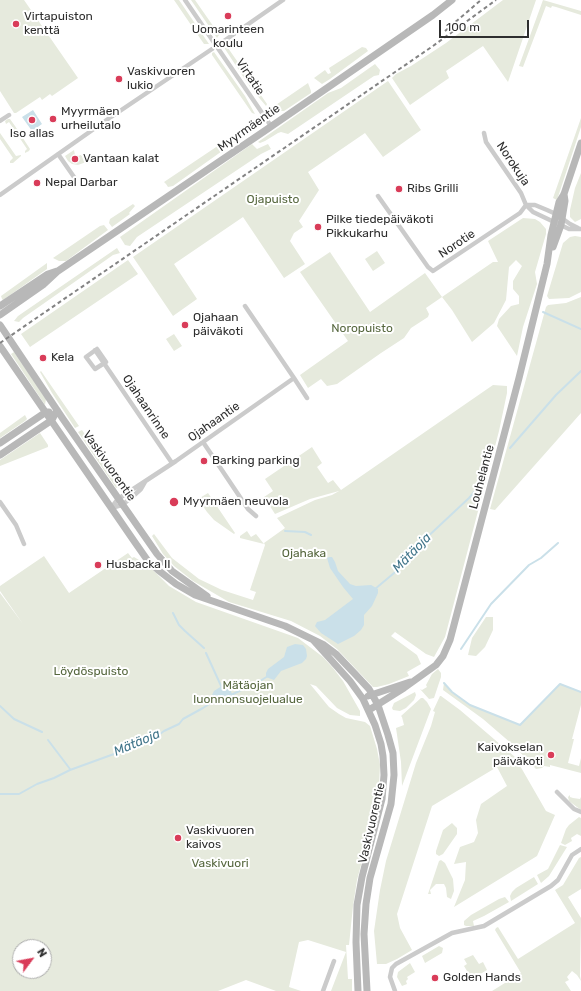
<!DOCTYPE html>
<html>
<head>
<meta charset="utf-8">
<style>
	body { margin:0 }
	#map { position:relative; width:581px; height:991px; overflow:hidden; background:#fff; font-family:Rubik,sans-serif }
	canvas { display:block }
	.north { position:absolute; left:12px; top:939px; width:40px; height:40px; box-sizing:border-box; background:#fff; border:1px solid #ababab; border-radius:50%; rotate:58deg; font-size:11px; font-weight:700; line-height:16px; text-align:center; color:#2e2e2e }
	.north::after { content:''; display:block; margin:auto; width:14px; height:18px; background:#d93c59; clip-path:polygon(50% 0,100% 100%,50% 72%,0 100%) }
	.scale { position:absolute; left:439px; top:20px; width:90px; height:18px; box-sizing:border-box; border:2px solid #2e2e2e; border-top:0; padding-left:5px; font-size:12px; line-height:14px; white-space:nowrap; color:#2e2e2e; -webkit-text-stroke:3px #fff; paint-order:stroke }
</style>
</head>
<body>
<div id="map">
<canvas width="581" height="991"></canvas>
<div class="north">N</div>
<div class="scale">100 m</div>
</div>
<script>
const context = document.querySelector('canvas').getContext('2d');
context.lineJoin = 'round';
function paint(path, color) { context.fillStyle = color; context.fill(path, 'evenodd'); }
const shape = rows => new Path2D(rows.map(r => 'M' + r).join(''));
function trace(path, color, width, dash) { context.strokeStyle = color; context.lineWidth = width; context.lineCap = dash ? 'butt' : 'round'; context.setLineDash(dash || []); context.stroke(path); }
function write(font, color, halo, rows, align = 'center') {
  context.font = font + ' Rubik,sans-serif'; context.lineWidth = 4; context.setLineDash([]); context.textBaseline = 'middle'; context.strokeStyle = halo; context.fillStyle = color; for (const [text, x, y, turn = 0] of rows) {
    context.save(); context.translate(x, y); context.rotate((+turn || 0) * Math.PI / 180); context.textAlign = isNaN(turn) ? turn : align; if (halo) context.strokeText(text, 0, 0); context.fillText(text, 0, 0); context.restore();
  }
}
const green = shape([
	[0,0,24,0,78,78,52,96,50,94,42,100,40,97,16,113,14,113,0,91],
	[174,0,179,0,209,44,204,44],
	[191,0,195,0,218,33,219,35,217,38],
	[503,0,536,0,508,82,483,46,446,71,449,78,410,105,392,78,396,74,411,66,446,43],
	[543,0,581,11,581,15,556,7,552,6,551,8,546,6,523,67,519,66],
	[223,46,226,46,228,48,267,104,266,106,250,87],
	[362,47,366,48,368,51,330,79,322,84,314,78,325,70,328,74,331,73,329,68],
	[214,52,245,96,255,114,252,113,212,55,212,53],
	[375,64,380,70,379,75,374,76,288,134,281,132,278,133,265,141,260,143,258,142,328,93,341,88],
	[388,81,421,130,383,157,365,133,308,172,319,190,299,221,303,227,294,233,290,241,305,264,284,278,243,217,174,264,197,299,173,316,133,257],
	[308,83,311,91,311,93,284,111,277,111,270,109],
	[581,118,581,127,557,200,553,198],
	[8,119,10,119,15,126,30,149,29,151,25,153,25,151,27,149,9,122,6,124,5,121],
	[243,129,246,134,173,186,168,187,166,184,164,182],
	[0,133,16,156,21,155,21,156,13,163,10,163,10,161,13,158,0,139],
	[252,144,257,149,268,144,271,149,261,154,137,237,130,246,125,245,120,237],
	[74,150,75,155,78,156,81,155,86,162,78,165,72,164,68,161,65,156],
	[581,173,581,219,575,222,570,217,570,210,575,188],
	[133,204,135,206,129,213,130,214,112,227,109,223,110,219],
	[523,218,535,219,540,222,546,229,546,234,535,272,537,284,523,327,517,356,497,326,499,319,511,306,519,304,519,296,513,289,513,281,522,266,516,260,509,267,506,300,494,323,472,342,452,310,442,297,426,308,429,314,428,317,411,328,404,338,381,353,337,384,327,386,321,379,308,388,300,375,348,341,300,272,330,252,370,312,425,273,442,297,493,262,498,262,488,241],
	[104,225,108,230,66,261,59,261,53,258,100,226],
	[575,236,581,237,581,292,569,298,549,299,547,296,563,243,570,237],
	[117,248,120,253,113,255,106,260,23,318,19,322,14,321,18,316],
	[377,251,385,263,373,271,365,259],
	[128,260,138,274,30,347,21,334],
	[47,263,47,269,3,300,2,299,1,296],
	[581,297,581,413,495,510,490,509,546,307,548,305,566,303],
	[174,334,182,346,174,351,166,339],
	[14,352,46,399,45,405,11,354],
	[41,371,79,426,75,428,52,393,40,372],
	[493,385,507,386,507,393,499,431,445,637,434,657,426,654,395,632,391,636,417,655,421,664,407,672,409,676,389,684,377,687,373,687,337,649,320,636,291,621,229,602,193,581,174,566,163,554,152,536,154,534,172,558,199,579,222,590,253,600,256,592,250,590,265,545,264,543,285,528,277,518,315,500,332,495,339,491,310,499,275,514,264,497,273,491,265,479,312,447,322,463,317,467,328,483,333,480,341,490],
	[25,415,27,419,25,421,0,438,0,433],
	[82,430,120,486,116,488,78,432],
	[40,433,48,445,48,447,0,466,0,460],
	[208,493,235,533,234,534,214,520,207,512,198,499],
	[247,531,251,537,256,534,264,544,240,538,240,536],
	[128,553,132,558,134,557,149,566,169,586,196,602,298,638,323,657,333,668,343,681,360,711,360,716,350,715,337,708,316,686,310,684,329,707,339,714,346,718,365,722,370,726,377,749,380,765,379,787,374,816,357,880,353,906,349,945,346,945,348,979,352,979,352,991,331,991,346,952,308,940,299,942,289,987,301,991,276,991,246,980,218,991,0,991,0,593,23,624,0,591,0,586,44,556,69,593],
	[20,947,44,947,44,971,20,971],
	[486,617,493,617,493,630,485,647,476,656,468,655,472,638],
	[438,669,441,673,441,677,434,698,429,699,420,689,422,690,427,687,426,685,432,674],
	[444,683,452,692,470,705,520,725,560,684,581,692,581,705,572,739,574,739,568,763,579,766,581,758,581,773,550,765,550,767,544,766,542,768,536,769,512,744,483,719,443,690],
	[415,692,416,695,414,700,406,708,400,711,393,710,392,708,394,703],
	[440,696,441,696,460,710,515,757,546,811,555,815,537,856,454,907,465,880,466,862,454,864,460,847,474,842,478,833,476,820,481,804,507,786,497,767,432,806,397,914,400,928,412,950,397,959,386,964,377,964,374,931,380,890,386,861,416,763,431,726,435,712,433,711],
	[421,698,423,698,427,702,431,709,402,786,401,762,396,728,404,725,402,717,401,716],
	[570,795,570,797,573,798,580,799,581,797,581,810,569,801,568,797],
	[579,817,581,818,581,836,577,834,571,838,572,841,565,845,561,843,566,829,569,825],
	[452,823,457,828,457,834,443,854,439,856,436,854,436,851,443,830],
	[560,845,567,847,549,876,541,883,537,875,548,869],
	[581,857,581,889,568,897,581,918,580,976,581,981,577,975,572,971,567,977,569,980,565,982,571,991,492,991,521,973,495,930,496,928,498,927,518,959,575,923,555,890,563,885,579,858],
	[441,860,445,863,453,879,454,891,451,899,447,897,446,888,444,884,436,884,430,890,431,894,428,894,439,861],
	[534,877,538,884,511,901,510,896,512,892,516,888],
	[505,897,509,902,484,916,473,921,474,926,466,926,464,925,464,921,471,915,499,899],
	[439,946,443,948,442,953,425,963,422,956],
	[473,955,479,964,483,962,487,970,472,979,464,966,467,964,464,959],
	[410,963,415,972,407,977,408,979,406,981,407,984,402,986,397,977,398,972]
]);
const water = shape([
	[33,110,42,124,32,131,22,117],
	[329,557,332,557,335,562,338,571,350,584,356,586,371,585,378,589,378,593,372,606,364,615,364,625,361,630,354,636,338,644,321,633,315,626,317,622,325,620,353,599,343,587,330,568,327,558],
	[295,644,303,645,306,649,307,656,306,659,302,663,281,671,274,680,266,677,266,673,268,669,284,657,287,647],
	[225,684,230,689,232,694,232,697,228,701,216,704,212,701,212,695,214,691]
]);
const stream = shape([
	[543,312,581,329],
	[510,448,556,395,581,371],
	[285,531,305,532,311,535],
	[375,589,406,563,423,541,469,498,482,483],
	[173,613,179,625,185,631,204,648],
	[461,649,491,604,529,565,541,558,558,543],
	[206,653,222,688],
	[444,683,452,692,470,705,520,725,560,684,581,692],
	[231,695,260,681,268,676],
	[0,706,14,719,42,732],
	[48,740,70,769],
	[0,794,19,794,37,784,54,778,70,770,136,746,156,737,164,731,179,724,183,719,203,708,214,701]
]);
const street = shape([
	[185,0,271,126],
	[221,43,283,0],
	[0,121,9,115],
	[484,133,486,142,521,193,526,205,533,212,569,229,581,229],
	[58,154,74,177],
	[0,195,108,119,212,49],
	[378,196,428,267,433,271,520,213,526,205],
	[526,205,535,205,547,210,556,214,570,224,578,228],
	[97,349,106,362,95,369,86,357,97,349],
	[95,350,172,463],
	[294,378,307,398],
	[203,442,248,509,256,516],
	[0,502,16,525,24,544],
	[111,508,118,499,176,461,294,378,245,306],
	[111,508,122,505,131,498,141,489,145,482],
	[557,792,574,809,581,812],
	[323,991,334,961],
	[395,991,390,977,392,968,396,964,452,933,484,926,551,886,558,880,572,855,581,849]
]);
const secondary = shape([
	[553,247,561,225,565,201,564,194],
	[0,306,48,274,57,271],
	[0,315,43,285,58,271,266,130,433,15,452,0],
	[0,325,63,419,157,554,172,571,207,596],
	[0,346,134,541,148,561,158,570,176,584,195,595,285,626,324,645,336,654,356,675,369,689,378,705,388,735,393,753,394,775,391,804,370,878,366,904,364,934,367,991],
	[0,443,46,412,49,412],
	[0,455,52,420,57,410],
	[314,641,350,681,363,699,375,725,381,744,383,756,384,775,382,799,362,877,357,905,356,942,358,991],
	[368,696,410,682],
	[369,710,404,688,436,665,443,656,450,640,519,378,547,264,551,235,559,202,564,194,581,143]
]);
const rail = shape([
	[445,31,481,0],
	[0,343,433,46,496,0]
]);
const markers = [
	[228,16,4,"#d93c59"],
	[16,24,4,"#d93c59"],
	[119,79,4,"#d93c59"],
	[53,119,4,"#d93c59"],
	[32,120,4,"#d93c59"],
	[75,159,4,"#d93c59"],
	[37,183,4,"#d93c59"],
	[399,189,4,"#d93c59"],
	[318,227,4,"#d93c59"],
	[185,325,4,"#d93c59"],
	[43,358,4,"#d93c59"],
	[204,461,4,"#d93c59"],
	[174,502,5,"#d93c59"],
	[98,565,4,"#d93c59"],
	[551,755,4,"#d93c59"],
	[178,838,4,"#d93c59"],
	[435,978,4,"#d93c59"]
];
const poiNames = [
	["Virtapuiston",24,17],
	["kenttä",24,31],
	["Uomarinteen",228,30,"center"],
	["koulu",228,44,"center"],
	["Vaskivuoren",127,72],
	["lukio",127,86],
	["Myyrmäen",61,112],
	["urheilutalo",61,126],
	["Iso allas",32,134,"center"],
	["Vantaan kalat",83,159],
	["Nepal Darbar",45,183],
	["Ribs Grilli",407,189],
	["Pilke tiedepäiväkoti",326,220],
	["Pikkukarhu",326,234],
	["Ojahaan",193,318],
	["päiväkoti",193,332],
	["Kela",51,358],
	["Barking parking",212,461],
	["Myyrmäen neuvola",183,502],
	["Husbacka II",106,565],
	["Kaivokselan",543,748,"right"],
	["päiväkoti",543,762,"right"],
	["Vaskivuoren",186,831],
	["kaivos",186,845],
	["Golden Hands",443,978]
];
const streetNames = [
	["Virtatie",250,77,56],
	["Myyrmäentie",249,128,-35],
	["Norokuja",513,164,56],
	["Norotie",457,244,-34],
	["Ojahaanrinne",146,407,56],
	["Ojahaantie",214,422,-35],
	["Vaskivuorentie",109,466,55],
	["Louhelantie",482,477,-75],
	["Vaskivuorentie",372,823,-77]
];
const parkNames = [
	["Ojapuisto",273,200],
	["Noropuisto",362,329],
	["Ojahaka",304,554],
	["Löydöspuisto",91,672],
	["Mätäojan",248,686],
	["luonnonsuojelualue",248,700],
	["Vaskivuori",220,864]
];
const waterNames = [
	["Mätäoja",412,553,-46],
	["Mätäoja",137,743,-23]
];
paint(green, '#e6eadd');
paint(water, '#cae0e9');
trace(stream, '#cae0e9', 2);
trace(street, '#cbcbcb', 4.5);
trace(secondary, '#b8b8b8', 7);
trace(rail, '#838383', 2, [4, 3]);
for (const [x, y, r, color] of markers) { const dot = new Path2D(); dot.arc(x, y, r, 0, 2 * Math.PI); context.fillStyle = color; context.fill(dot); trace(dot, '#fff', 1.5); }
write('12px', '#2e2e2e', '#fff', poiNames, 'left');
write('12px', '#2e2e2e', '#fff', streetNames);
write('12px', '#56673e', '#fff', parkNames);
write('italic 13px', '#42768b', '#fff', waterNames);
</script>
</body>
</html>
